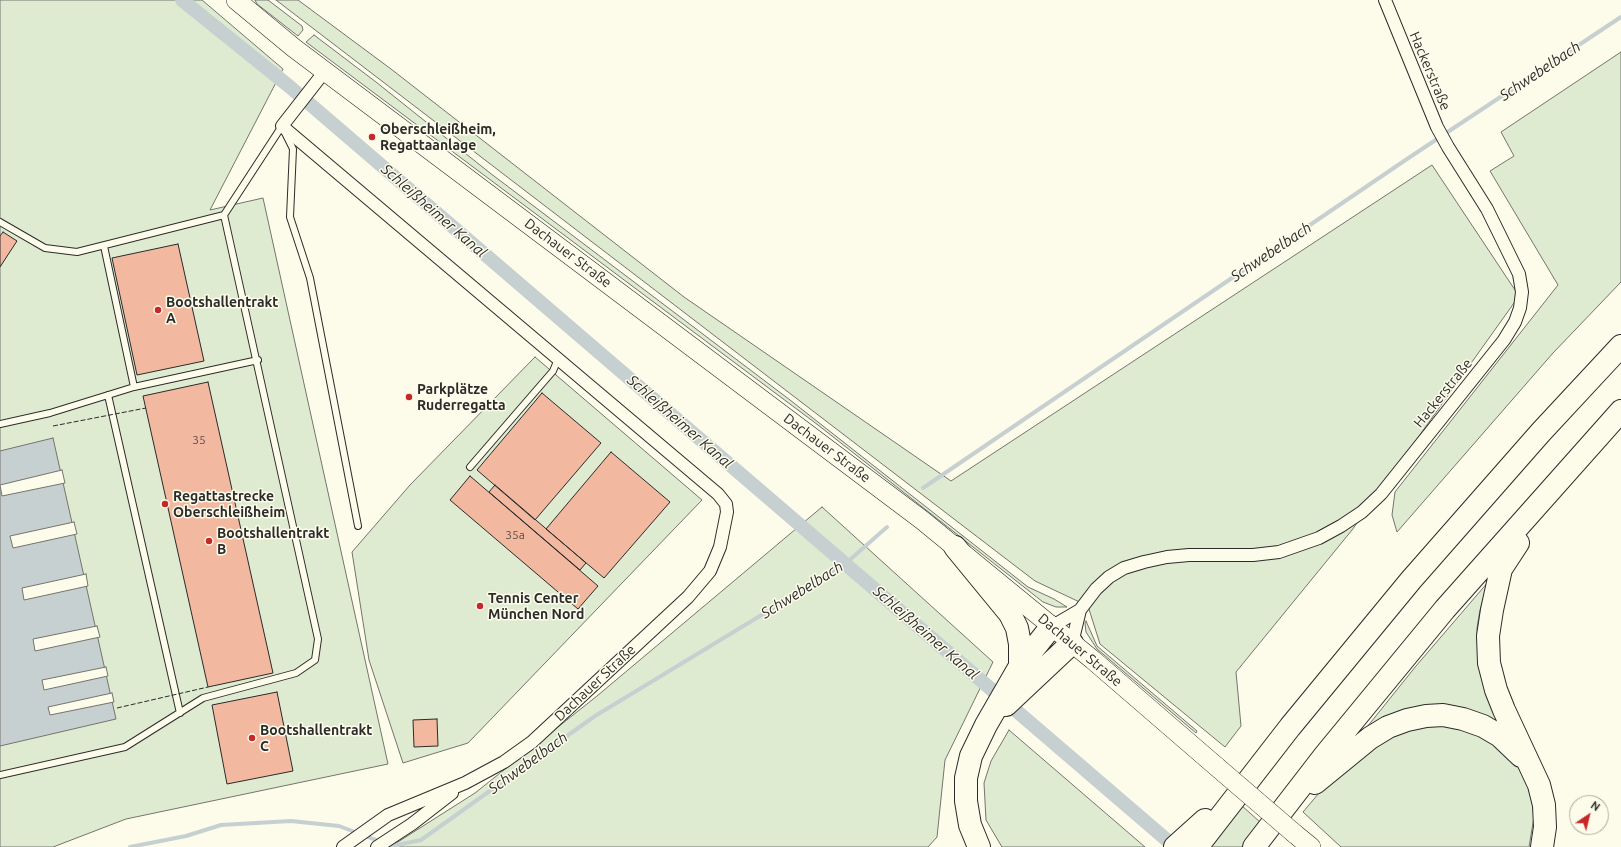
<!DOCTYPE html>
<html>
<head>
<meta charset="utf-8">
<style>
	body { margin:0 }
	#map { position:relative; width:1621px; height:847px; overflow:hidden; background:#fdfbea; font-family:Ubuntu,sans-serif }
	canvas { display:block }
	.north { position:absolute; left:1569px; top:795px; width:40px; height:40px; box-sizing:border-box; background:#fdfbea; border:1px solid #a9a89e; border-radius:50%; rotate:35deg; font-size:11px; font-weight:700; line-height:16px; text-align:center; color:#2b2b2b }
	.north::after { content:''; display:block; margin:auto; width:14px; height:18px; background:#c62828; clip-path:polygon(50% 0,100% 100%,50% 72%,0 100%) }
</style>
</head>
<body>
<div id="map">
<canvas width="1621" height="847"></canvas>
<div class="north">N</div>
</div>
<script>
const context = document.querySelector('canvas').getContext('2d');
context.lineJoin = 'round';
function paint(path, color) { context.fillStyle = color; context.fill(path, 'evenodd'); }
const shape = rows => new Path2D(rows.map(r => 'M' + r).join(''));
function trace(path, color, width, dash) { context.strokeStyle = color; context.lineWidth = width; context.lineCap = dash ? 'butt' : 'round'; context.setLineDash(dash || []); context.stroke(path); }
function write(font, color, halo, rows, align = 'center') {
  context.font = font + ' Ubuntu,sans-serif'; context.lineWidth = 3; context.setLineDash([]); context.textBaseline = 'middle'; context.strokeStyle = halo; context.fillStyle = color; for (const [text, x, y, turn = 0] of rows) {
    context.save(); context.translate(x, y); context.rotate((+turn || 0) * Math.PI / 180); context.textAlign = isNaN(turn) ? turn : align; if (halo) context.strokeText(text, 0, 0); context.fillText(text, 0, 0); context.restore();
  }
}
const green = shape([
	[0,0,202,0,283,69,210,210,263,198,388,764,126,819,53,847,0,847,0,0],
	[255,0,268,0,302,26,303,30,298,36,257,4,255,0],
	[276,0,298,0,391,69,684,297,951,481,1432,165,1519,296,1352,530,1236,672,1241,726,1225,747,1100,644,1088,606,1035,581,276,0],
	[314,35,376,82,490,173,790,400,1028,587,1054,599,1067,607,1056,607,1043,602,818,425,306,42,314,35],
	[1621,52,1621,282,1553,353,1397,532,1392,515,1395,492,1558,285,1490,171,1514,156,1501,132,1621,52],
	[535,357,702,500,468,743,403,763,369,660,352,552,410,485,535,357],
	[822,507,993,662,945,760,937,837,928,847,390,847,475,793,597,696,822,507],
	[1489,581,1480,610,1477,628,1478,656,1507,732,1491,722,1363,732,1416,666,1489,581],
	[1086,621,1097,646,1197,731,1196,733,1097,649,1086,632,1085,623,1086,621],
	[1424,723,1472,729,1507,752,1521,771,1531,792,1534,817,1529,847,1341,847,1303,812,1319,793,1376,741,1424,723],
	[1009,730,1145,847,1002,847,986,820,984,783,991,761,1009,730],
	[1241,805,1260,822,1242,847,1209,847,1241,805]
]);
const water = shape([
	[53,438,116,719,0,746,0,451,53,438]
]);
const pier = shape([
	[62,470,65,483,2,496,0,485,62,470],
	[74,522,77,534,13,548,10,536,74,522],
	[86,574,88,586,24,600,22,588,86,574],
	[97,626,100,637,35,651,33,639,97,626],
	[106,667,108,676,44,690,42,680,106,667],
	[112,693,114,702,50,715,48,707,112,693]
]);
const stream = shape([
	[923,488,1407,159,1621,17],
	[130,847,186,836,221,825,291,821,339,826,392,846,421,840,595,716,844,565,887,527]
]);
const canal = shape([
	[182,0,290,87,1175,847]
]);
const building = shape([
	[3,232,17,241,0,267,0,236,3,232],
	[178,244,204,361,137,375,112,258,178,244],
	[208,382,273,673,208,687,143,396,208,382],
	[542,393,601,443,535,520,477,470,542,393],
	[611,452,670,502,604,578,546,529,611,452],
	[470,476,598,586,578,609,450,500,470,476],
	[495,485,586,563,580,570,489,492,495,485],
	[277,692,293,771,227,784,212,705,277,692],
	[437,719,438,746,414,747,413,720,437,719]
]);
const service = shape([
	[284,131,293,149,290,217,310,278,358,526],
	[0,222,45,248,77,252,224,215],
	[104,246,134,387],
	[108,395,180,713],
	[0,424,50,413,134,387,258,360],
	[470,467,553,371,558,359],
	[0,775,125,747,203,698,296,673,315,660,318,639,224,215,282,126]
]);
const minor = shape([
	[325,71,282,126,718,494,726,504,727,512,720,547,710,571,688,597,532,742,504,762,465,783,388,815,343,847],
	[1051,627,1080,610],
	[1072,643,1080,610,1096,589,1109,577,1124,568,1144,562,1167,557,1189,555,1253,555,1279,552,1319,538,1341,526,1362,512,1381,494,1504,340,1515,322,1520,308,1522,292,1519,274,1487,209,1448,147,1437,127,1385,0],
	[377,847,412,824,452,793]
]);
const primary = shape([
	[236,0,294,48,922,520,1093,660,1217,767],
	[1295,834,1311,847]
]);
const motorway = shape([
	[1518,543,1501,569,1492,610,1488,636,1489,663,1496,690,1504,710,1539,785,1544,805,1545,827,1542,847],
	[955,547,1010,614,1017,628,1020,644,1020,666],
	[1006,705,1072,643],
	[1315,783,1370,738,1388,727,1407,720,1426,716,1443,715,1463,719,1483,726,1500,736,1521,756],
	[979,847,970,825,966,801,966,778,971,756,986,725,1020,666,1051,627],
	[1175,847,1205,820],
	[1197,847,1290,727,1411,580,1541,432,1621,346],
	[1254,847,1325,755,1445,609,1621,411]
]);
const primaryBridge = shape([
	[1217,767,1295,834]
]);
const fence = shape([
	[53,426,146,408],
	[117,708,208,687]
]);
const markers = [
	[372,137,4,"#c62828"],
	[158,310,4,"#c62828"],
	[409,397,4,"#c62828"],
	[165,504,4,"#c62828"],
	[209,541,4,"#c62828"],
	[480,606,4,"#c62828"],
	[252,738,4,"#c62828"]
];
const numberNames = [
	["35",199,440],
	["35a",515,535]
];
const streetNames = [
	["Hackerstraße",1430,71,67],
	["Dachauer Straße",568,253,37],
	["Hackerstraße",1443,393,-51],
	["Dachauer Straße",827,448,37],
	["Dachauer Straße",1080,650,40],
	["Dachauer Straße",595,683,-43]
];
const poiNames = [
	["Oberschleißheim,",380,129],
	["Regattaanlage",380,145],
	["Bootshallentrakt",166,302],
	["A",166,318],
	["Parkplätze",417,389],
	["Ruderregatta",417,405],
	["Regattastrecke",173,496],
	["Oberschleißheim",173,512],
	["Bootshallentrakt",217,533],
	["B",217,549],
	["Tennis Center",488,598],
	["München Nord",488,614],
	["Bootshallentrakt",260,730],
	["C",260,746]
];
const waterNames = [
	["Schwebelbach",1540,71,-34],
	["Schleißheimer Kanal",434,211,41],
	["Schwebelbach",1271,252,-34],
	["Schleißheimer Kanal",680,422,41],
	["Schwebelbach",802,590,-32],
	["Schleißheimer Kanal",926,633,41],
	["Schwebelbach",528,763,-36]
];
paint(green, '#deebd1');
trace(green, '#74746e', 1);
paint(water, '#c7d0d0');
trace(water, '#74746e', 1);
paint(pier, '#fdfbea');
trace(pier, '#74746e', 1);
trace(stream, '#c7d0d0', 4);
trace(canal, '#c7d0d0', 14);
paint(building, '#f2b8a0');
trace(building, '#2b2b2b', 1);
trace(service, '#2b2b2b', 8);
trace(minor, '#2b2b2b', 14);
trace(primary, '#2b2b2b', 20);
trace(motorway, '#2b2b2b', 24);
trace(service, '#fdfbea', 6);
trace(minor, '#fdfbea', 12);
trace(primary, '#fdfbea', 19);
trace(motorway, '#fdfbea', 22);
trace(primaryBridge, '#2b2b2b', 20, []);
trace(primaryBridge, '#fdfbea', 19);
trace(fence, '#2b2b2b', 1, [5, 2]);
for (const [x, y, r, color] of markers) { const dot = new Path2D(); dot.arc(x, y, r, 0, 2 * Math.PI); context.fillStyle = color; context.fill(dot); trace(dot, '#fdfbea', 1.5); }
write('12px', '#5d4e48', null, numberNames);
write('14px', '#2b2b2b', '#fdfbea', streetNames);
write('bold 14px', '#2b2b2b', '#fdfbea', poiNames, 'left');
write('italic 15px', '#2b2b2b', '#fdfbea', waterNames);
</script>
</body>
</html>
